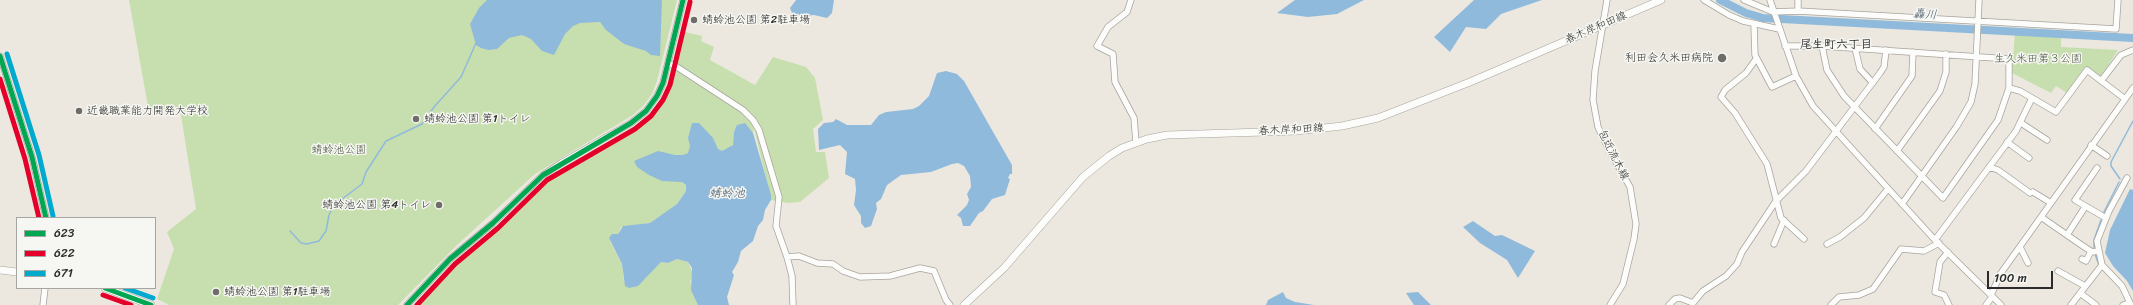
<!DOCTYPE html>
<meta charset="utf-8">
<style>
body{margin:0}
#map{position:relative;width:2133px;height:305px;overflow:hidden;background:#ece8df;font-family:Sriracha,sans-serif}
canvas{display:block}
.legend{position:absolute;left:16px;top:217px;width:140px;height:72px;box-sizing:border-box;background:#f6f6f2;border:1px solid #a5a5a2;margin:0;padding:5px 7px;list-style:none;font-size:12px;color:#2b2b2b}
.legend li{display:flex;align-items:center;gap:8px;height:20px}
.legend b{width:20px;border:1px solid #a5a5a2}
.scale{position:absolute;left:1987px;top:271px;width:66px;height:18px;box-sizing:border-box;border:2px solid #2b2b2b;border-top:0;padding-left:5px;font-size:12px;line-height:14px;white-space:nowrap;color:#2b2b2b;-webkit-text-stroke:3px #f6f6f2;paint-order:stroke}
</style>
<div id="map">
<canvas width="2133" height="305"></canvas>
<ul class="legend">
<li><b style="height:5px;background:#00a651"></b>623</li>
<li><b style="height:5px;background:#e4002b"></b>622</li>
<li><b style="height:5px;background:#00a9ce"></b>671</li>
</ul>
<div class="scale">100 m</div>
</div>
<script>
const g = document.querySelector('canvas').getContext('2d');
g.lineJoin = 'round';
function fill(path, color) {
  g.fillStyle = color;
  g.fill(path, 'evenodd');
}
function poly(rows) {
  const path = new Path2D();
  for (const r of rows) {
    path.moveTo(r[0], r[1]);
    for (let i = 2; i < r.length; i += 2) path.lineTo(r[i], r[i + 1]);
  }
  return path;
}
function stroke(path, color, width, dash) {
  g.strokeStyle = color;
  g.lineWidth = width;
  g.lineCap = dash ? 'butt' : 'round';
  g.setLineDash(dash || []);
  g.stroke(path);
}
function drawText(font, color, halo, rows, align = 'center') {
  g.font = font + ' Sriracha,"Klee One",sans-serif';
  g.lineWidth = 3;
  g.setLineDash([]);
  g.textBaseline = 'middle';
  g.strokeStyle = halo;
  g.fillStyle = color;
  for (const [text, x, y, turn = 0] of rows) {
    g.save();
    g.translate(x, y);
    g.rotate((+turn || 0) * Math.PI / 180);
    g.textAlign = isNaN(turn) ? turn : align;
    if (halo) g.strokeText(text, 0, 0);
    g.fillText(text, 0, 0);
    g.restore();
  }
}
const green = poly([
 [129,0,677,0,657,81,652,94,643,106,633,115,535,174,457,245,398,305,169,305,157,299,174,249,167,232,196,209,180,109,149,112],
 [681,31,702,36,701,41,714,47,710,60,755,85,773,57,806,67,815,78,823,120,813,129,816,152,825,152,829,178,800,202,788,203,771,200,754,128,753,133,734,139,733,145,686,185,686,191,677,204,668,211,650,223,621,227,618,234,610,241,622,264,624,282,645,279,651,271,661,262,668,263,677,259,688,262,693,274,690,282,698,305,414,305,445,272,502,222,547,178,637,127,650,116,666,89],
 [2015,32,2061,35,2061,47,2118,50,2099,80,2087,68,2069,94,2056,86,2051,93,2012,73]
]);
const water = poly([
 [487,0,662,0,660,56,651,55,646,51,624,44,606,30,600,22,580,23,573,26,565,34,554,55,542,51,531,39,522,35,509,38,497,49,488,50,481,48,476,45,470,24,479,8],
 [796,0,834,0,832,13,827,18,814,15,804,16,792,13,790,8],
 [1295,0,1364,0,1337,14,1308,17,1277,13],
 [1474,0,1542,0,1501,14,1486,29,1466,27,1450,52,1434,37],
 [946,71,957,74,964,81,1012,165,1012,174,1010,174,1008,178,1010,179,1005,195,992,199,983,211,979,213,970,226,963,226,961,218,957,215,967,205,969,200,967,194,971,187,970,176,964,166,958,163,952,164,931,172,901,175,887,185,881,199,876,203,877,209,871,226,865,228,861,223,861,216,854,205,856,190,855,179,845,174,847,152,840,145,819,150,818,129,824,123,833,122,836,119,847,125,871,125,879,115,886,112,913,109,919,106,929,96,937,73],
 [692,123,699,123,713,138,718,149,722,151,733,145,734,132,737,125,745,123,753,133,771,195,771,200,765,210,763,220,758,226,753,241,741,251,738,262,732,272,734,275,727,297,729,305,698,305,691,290,692,268,688,262,677,259,668,263,661,262,638,286,629,288,625,286,622,264,609,238,612,234,618,234,623,226,650,223,677,204,686,191,686,185,682,182,662,181,649,175,637,167,634,161,658,151,675,155,683,155,688,153,690,146,688,138],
 [2130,189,2133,190,2133,291,2127,281,2113,266,2105,253,2110,230],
 [1473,221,1495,236,1502,235,1535,251,1518,278,1507,260,1480,243,1463,227],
 [1283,292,1286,298,1295,302,1314,305,1266,305,1268,300],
 [1418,292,1431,305,1414,305,1406,293]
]);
const stream = poly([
 [2120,179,2111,166,2111,162,2133,121],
 [2103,214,2119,182],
 [290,231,301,243,307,244,319,241,326,231,329,215,334,205,362,184,366,172,386,141,422,124,434,107,461,77,476,43],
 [2094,251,2094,240,2101,220],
 [2095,254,2099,265]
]);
const river = poly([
 [1720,0,1746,13,1763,18,2133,38]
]);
const minor = poly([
 [1131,0,1127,12,1108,27,1097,46,1113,54,1115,82,1134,118,1136,142],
 [1607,0,1595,71,1593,100,1598,127,1608,148,1630,187,1636,224,1634,239,1623,284,1610,305],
 [1704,0,1729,15,1743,21,1779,29],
 [1744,0,1773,12,1798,11,2116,29,2118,0],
 [1770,0,1796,76,1813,106,1935,240,2001,305],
 [1798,11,1798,0],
 [1754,25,1755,55,1772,87,1796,76],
 [1785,46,1822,46,2009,59,2009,88,1998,120,1943,198,1844,96,1827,70,1822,46],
 [1855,48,1860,69,1873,83],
 [0,56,32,157,46,218],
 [1756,59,1746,73,1725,90,1721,97,1735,113,1767,164,1781,218,1804,239],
 [668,64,674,65,743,110,753,120,759,130,779,197,776,226,787,257,792,276,793,305],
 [2101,81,2121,55,2133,50],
 [2009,88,2020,91,2056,112,2087,70,2125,99],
 [2021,123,2047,140],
 [1875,129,1912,76,1913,52],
 [2007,142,2029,158],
 [2091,145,2107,156],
 [1897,151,1940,91,1946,72,1946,54],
 [1989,167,1998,170,2030,193],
 [2097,168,2075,200,2106,218],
 [2127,178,2109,211,2097,241,2102,265,2122,286,2131,305],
 [2033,192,2051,203],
 [1902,204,1957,126,1971,102,1975,84,1979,0],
 [2041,217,2080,244,2092,252,2098,251],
 [2067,235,2085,207],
 [1935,240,2016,131,2032,98],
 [1774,244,1784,220],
 [1827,244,1840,237,1864,218,1888,189],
 [2020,247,2028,263],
 [1948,252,1940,262,1935,292,1944,295,1949,305],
 [787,257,799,256,817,263,833,264,843,271,860,277,890,276,920,268,934,271,946,300,950,305],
 [2082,259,2086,261,2091,251],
 [2058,271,2085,286],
 [2080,293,2096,305],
 [1991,295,2001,273,2133,88],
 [43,305,45,288],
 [407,305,450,259,493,223,543,175,561,163,631,123,646,111,657,96,663,83,683,0],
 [1669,305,1675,299,1680,298,1693,303,1703,291,1726,276,1737,264,1742,252,1776,201,1806,171,1880,73,1884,67,1886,50],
 [1831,305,1839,297,1859,295,1873,289,1901,249,1924,251,1939,243],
 [1986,305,1992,297],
 [2071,305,2102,265],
 [2123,305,2129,303]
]);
const major = poly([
 [0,270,17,272],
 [105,288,151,305],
 [964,305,1004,268,1083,177,1109,156,1122,148,1147,139,1167,135,1296,131,1342,126,1378,118,1470,82,1661,0]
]);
const bus1 = poly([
 [0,56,32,157,46,218],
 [105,288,151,305],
 [407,305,450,259,493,223,543,175,631,123,646,111,657,96,663,83,683,0]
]);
const bus2 = poly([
 [0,79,25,159,39,218],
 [103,295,131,305],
 [417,305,455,264,498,228,547,180,635,129,651,116,663,100,670,85,690,2]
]);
const bus3 = poly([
 [7,54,39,155,53,216],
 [125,288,153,298]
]);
const markers = [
 [694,20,4,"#6f6d6a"],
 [1722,58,5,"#6f6d6a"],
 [79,111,4,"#6f6d6a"],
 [416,119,4,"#6f6d6a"],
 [439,205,4,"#6f6d6a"],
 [216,292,4,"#6f6d6a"]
];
const poiNames = [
 ["蜻蛉池公園 第2駐車場",702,20],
 ["利田会久米田病院",1713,58,"right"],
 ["近畿職業能力開発大学校",87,111],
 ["蜻蛉池公園 第1トイレ",424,119],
 ["蜻蛉池公園 第4トイレ",431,205,"right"],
 ["蜻蛉池公園 第1駐車場",224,292]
];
const streetNames = [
 ["春木岸和田線",1596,28,-23],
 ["春木岸和田線",1291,130,-3],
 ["包近流木線",1613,155,63]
];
const parkNames = [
 ["生久米田第３公園",2038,59],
 ["蜻蛉池公園",339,150]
];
const waterNames = [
 ["轟川",1925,15,3],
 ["蜻蛉池",727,194]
];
const neighbourhoodNames = [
 ["尾生町六丁目",1836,45]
];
fill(green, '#c7dfae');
fill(water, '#90badc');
stroke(stream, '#90badc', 1.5);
stroke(river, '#90badc', 8);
stroke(minor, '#a7a49f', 7);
stroke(major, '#a7a49f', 8);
stroke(minor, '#fcfcfa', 5.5);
stroke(major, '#fcfcfa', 7);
stroke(bus1, '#00a651', 5);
stroke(bus2, '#e4002b', 5);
stroke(bus3, '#00a9ce', 5);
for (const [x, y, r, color] of markers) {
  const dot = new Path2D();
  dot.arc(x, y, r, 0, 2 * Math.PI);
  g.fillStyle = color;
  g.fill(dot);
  stroke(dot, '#f6f6f2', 1.5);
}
drawText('11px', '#2b2b2b', '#f6f6f2', poiNames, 'left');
drawText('11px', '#2b2b2b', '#f6f6f2', streetNames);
drawText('11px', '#4a5642', '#f6f6f2', parkNames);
drawText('italic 12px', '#405668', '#f6f6f2', waterNames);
drawText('bold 12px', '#2b2b2b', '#f6f6f2', neighbourhoodNames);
</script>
